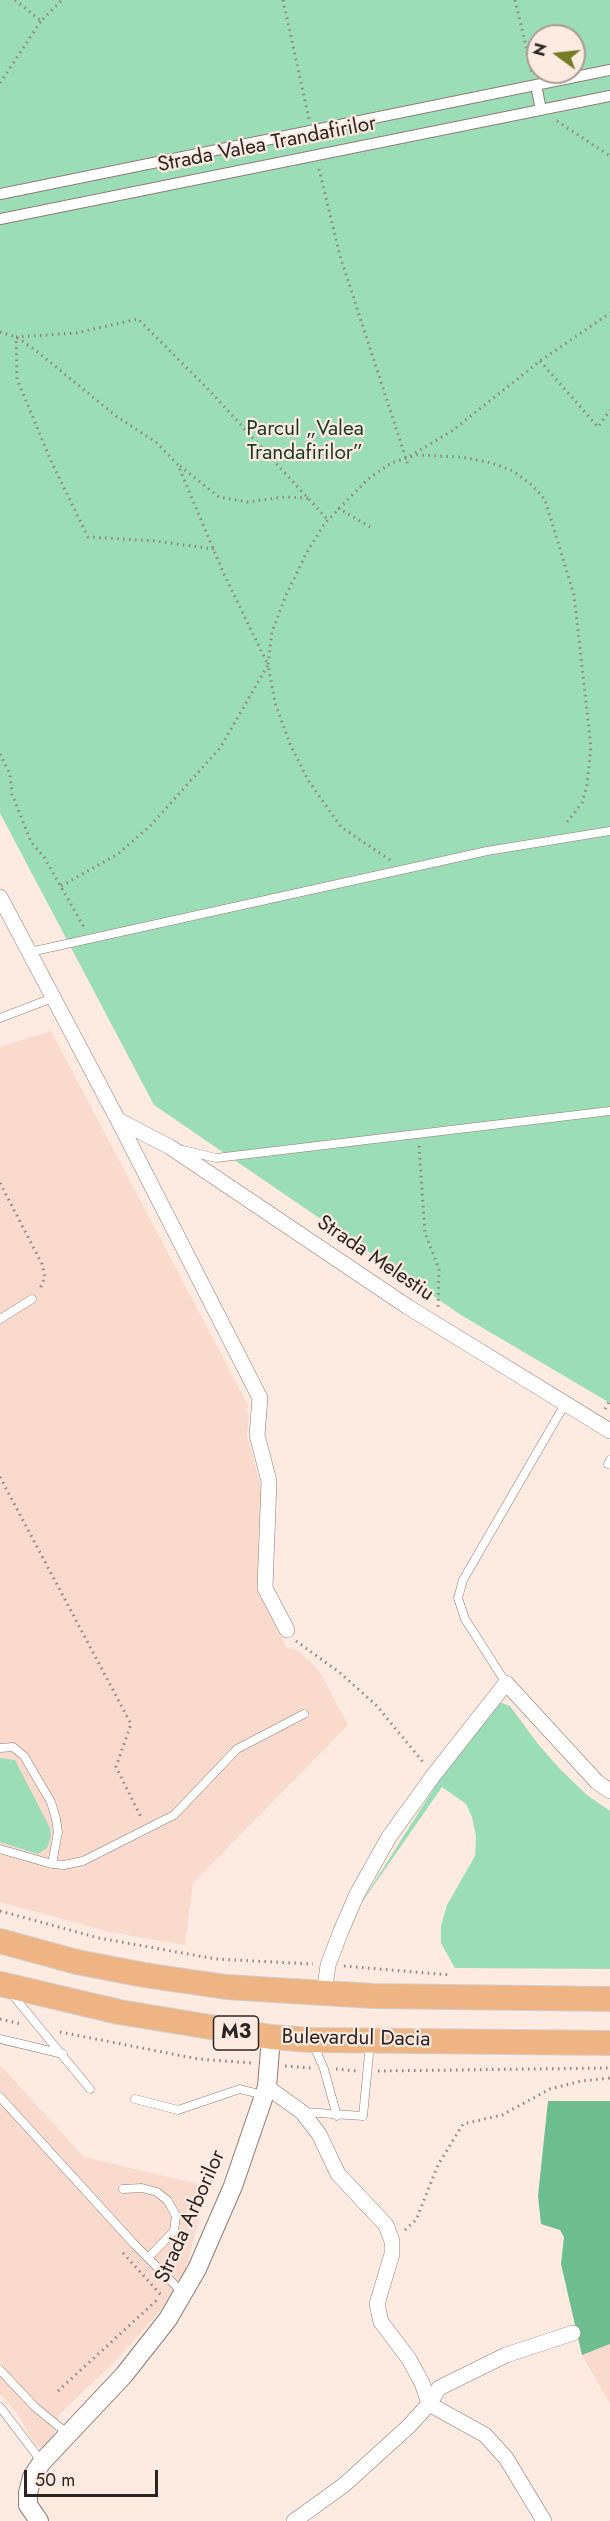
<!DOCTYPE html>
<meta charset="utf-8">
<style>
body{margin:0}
#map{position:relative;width:610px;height:2521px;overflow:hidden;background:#fdeae1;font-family:Jost,sans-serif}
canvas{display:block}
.north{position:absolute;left:526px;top:24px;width:60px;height:60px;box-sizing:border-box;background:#fdeae1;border:2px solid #a99b94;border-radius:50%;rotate:285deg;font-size:16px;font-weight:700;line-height:24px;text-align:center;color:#2c2420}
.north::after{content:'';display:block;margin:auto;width:21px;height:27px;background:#777c26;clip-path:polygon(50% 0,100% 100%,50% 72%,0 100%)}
.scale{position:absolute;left:24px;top:2470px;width:134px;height:27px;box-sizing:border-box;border:3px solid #2c2420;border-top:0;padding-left:8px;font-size:18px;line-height:21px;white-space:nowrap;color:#2c2420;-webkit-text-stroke:4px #fdeae1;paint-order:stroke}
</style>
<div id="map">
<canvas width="610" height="2521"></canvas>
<div class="north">N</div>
<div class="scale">50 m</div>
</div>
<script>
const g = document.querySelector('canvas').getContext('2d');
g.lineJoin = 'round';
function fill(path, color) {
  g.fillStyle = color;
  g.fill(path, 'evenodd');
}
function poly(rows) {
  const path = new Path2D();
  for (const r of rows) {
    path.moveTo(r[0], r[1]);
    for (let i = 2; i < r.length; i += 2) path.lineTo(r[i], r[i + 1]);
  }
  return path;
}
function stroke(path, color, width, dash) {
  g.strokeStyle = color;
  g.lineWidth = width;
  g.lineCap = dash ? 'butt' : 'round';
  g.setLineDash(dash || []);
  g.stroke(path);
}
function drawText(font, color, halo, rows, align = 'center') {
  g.font = font + ' Jost,sans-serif';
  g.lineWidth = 4.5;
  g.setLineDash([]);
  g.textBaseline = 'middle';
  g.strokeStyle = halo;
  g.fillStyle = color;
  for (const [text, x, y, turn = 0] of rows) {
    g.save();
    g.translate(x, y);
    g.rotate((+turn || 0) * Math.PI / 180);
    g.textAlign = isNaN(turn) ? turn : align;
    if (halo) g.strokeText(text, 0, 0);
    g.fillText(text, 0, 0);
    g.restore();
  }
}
const built = poly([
 [51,1031,249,1407,245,1410,249,1415,247,1435,261,1487,258,1592,287,1648,297,1650,318,1669,348,1725,193,1883,185,1945,110,1932,0,1902,0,1047],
 [0,2065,84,2157,207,2186,185,2273,178,2291,117,2359,59,2415,52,2441,43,2449,35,2444,15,2410,0,2394],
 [610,2344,610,2404,582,2355]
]);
const green = poly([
 [0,0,610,0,610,1403,461,1315,154,1105,0,813],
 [538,36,574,36,574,72,538,72],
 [499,1702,510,1706,538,1744,559,1768,587,1795,610,1811,610,1969,455,1968,441,1943,441,1926,447,1905,475,1856,476,1836,472,1817,466,1804,442,1787,356,1911,440,1779,442,1773],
 [0,1758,15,1760,50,1828,51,1837,47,1848,38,1854,0,1842]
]);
const forest = poly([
 [548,2101,610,2101,610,2344,582,2355,561,2264,564,2237,560,2230,541,2224,538,2196]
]);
const path = poly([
 [15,0,41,21,62,0],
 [283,0,309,119],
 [515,0,532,72],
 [0,83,41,21],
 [557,121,610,156],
 [319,169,340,256,408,465],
 [0,332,16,337,34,349,116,416,157,443,178,465,223,572,268,665,220,748,151,825,118,854,61,886],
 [540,361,598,427,610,410],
 [410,456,452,431,540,361,610,313],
 [180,466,219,497,248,502,284,497,308,498],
 [338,508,370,527],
 [214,549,156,541,88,537,51,461,17,379,16,337,76,333,138,319,208,389,328,520],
 [0,754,10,774,12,794,31,842,44,857,85,929],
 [390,860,341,827,308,780,290,744,275,703,268,665,272,632,286,595,307,552,325,523,368,479,391,463,417,455,461,457,492,463,513,471,532,485,545,500,574,595,591,747,587,785,582,803,565,825],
 [419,1146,425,1233,439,1269,438,1308],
 [0,1183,42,1264,45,1277,39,1291],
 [605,1409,610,1400],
 [0,1477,131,1724,116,1767,142,1819],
 [296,1641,339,1672,376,1705,423,1762],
 [0,1911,99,1938,216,1959,313,1964],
 [344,1966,451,1975],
 [0,2019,21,2024],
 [60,2032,198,2059,252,2063],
 [285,2066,311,2068],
 [336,2069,356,2071],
 [378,2071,610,2068],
 [405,2230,416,2220,438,2165,463,2124,502,2115,550,2089,581,2081,610,2078],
 [123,2253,161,2295],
 [58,2391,157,2300]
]);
const service = poly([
 [30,952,487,851,610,831],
 [0,1018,55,997],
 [183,1150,216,1158,610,1111],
 [0,1319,32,1299],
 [608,1464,610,1460],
 [506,1683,465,1619,458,1598,463,1580,565,1404],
 [0,1748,13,1747,24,1756,51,1802,56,1819,58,1832,52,1864,0,1849],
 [52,1864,64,1865,83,1861,174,1815,237,1749,304,1714],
 [11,1993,90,2089],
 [0,2039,63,2054],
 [313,2044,324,2069,337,2116],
 [0,2097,135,2245,183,2293],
 [135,2099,178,2110,240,2089,263,2095],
 [304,2112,363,2116,370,2044],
 [123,2189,142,2188,157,2192,168,2201,176,2216,174,2231,148,2258],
 [0,2370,35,2407,68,2434],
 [0,2407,42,2462]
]);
const pedestrian = poly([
 [536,85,541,110],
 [0,194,610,70],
 [0,219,610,96]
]);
const minor = poly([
 [0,897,118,1120,260,1398,257,1435,269,1481,265,1588,287,1630],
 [118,1120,170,1147,408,1307,610,1431],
 [324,1994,328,1965,341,1931,357,1894,389,1837,433,1776,506,1683,597,1782,610,1791],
 [267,2087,302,2112,319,2134,338,2174,386,2225,392,2241,392,2254,377,2304,381,2322,409,2359,422,2383,429,2404,485,2435,506,2458,544,2521],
 [294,2521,344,2485,409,2426,429,2404,439,2388,506,2355,573,2333]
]);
const tertiary = poly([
 [39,2521,28,2505,28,2493,32,2477,42,2462,124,2375,168,2319,197,2269,233,2186,267,2087,271,2037]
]);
const trunk = poly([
 [0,1941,77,1962,144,1975,226,1987,373,1996,610,1999],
 [0,1984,119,2012,271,2037,311,2040,610,2043]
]);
const shields = [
 [236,2033,45]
];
const shieldNames = [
 ["M3",236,2033]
];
const streetNames = [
 ["Strada Valea Trandafirilor",267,145,-11],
 ["Strada Melestiu",375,1259,34],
 ["Bulevardul Dacia",356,2039,1],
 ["Strada Arborilor",191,2217,-66]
];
const parkNames = [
 ["Parcul „Valea",305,430],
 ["Trandafirilor”",305,454]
];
fill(built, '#f9dacd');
fill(green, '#9addb7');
fill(forest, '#6dbd91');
stroke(service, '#907b72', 9);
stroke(pedestrian, '#907b72', 12);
stroke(minor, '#907b72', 16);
stroke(tertiary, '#907b72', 20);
stroke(trunk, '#d1cfce', 26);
stroke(path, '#92847e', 3, [1.5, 4.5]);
stroke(service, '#fff', 8);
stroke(pedestrian, '#fff', 10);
stroke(minor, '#fff', 15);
stroke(tertiary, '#fff', 18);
stroke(trunk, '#efb484', 24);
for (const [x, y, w] of shields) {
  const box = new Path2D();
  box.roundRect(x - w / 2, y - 17, w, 34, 4.5);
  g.fillStyle = '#fdeae1';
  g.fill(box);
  stroke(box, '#2c2420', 1.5);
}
drawText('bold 20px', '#2c2420', null, shieldNames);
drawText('21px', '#2c2420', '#fdeae1', streetNames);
drawText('21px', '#183b29', '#fdeae1', parkNames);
</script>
